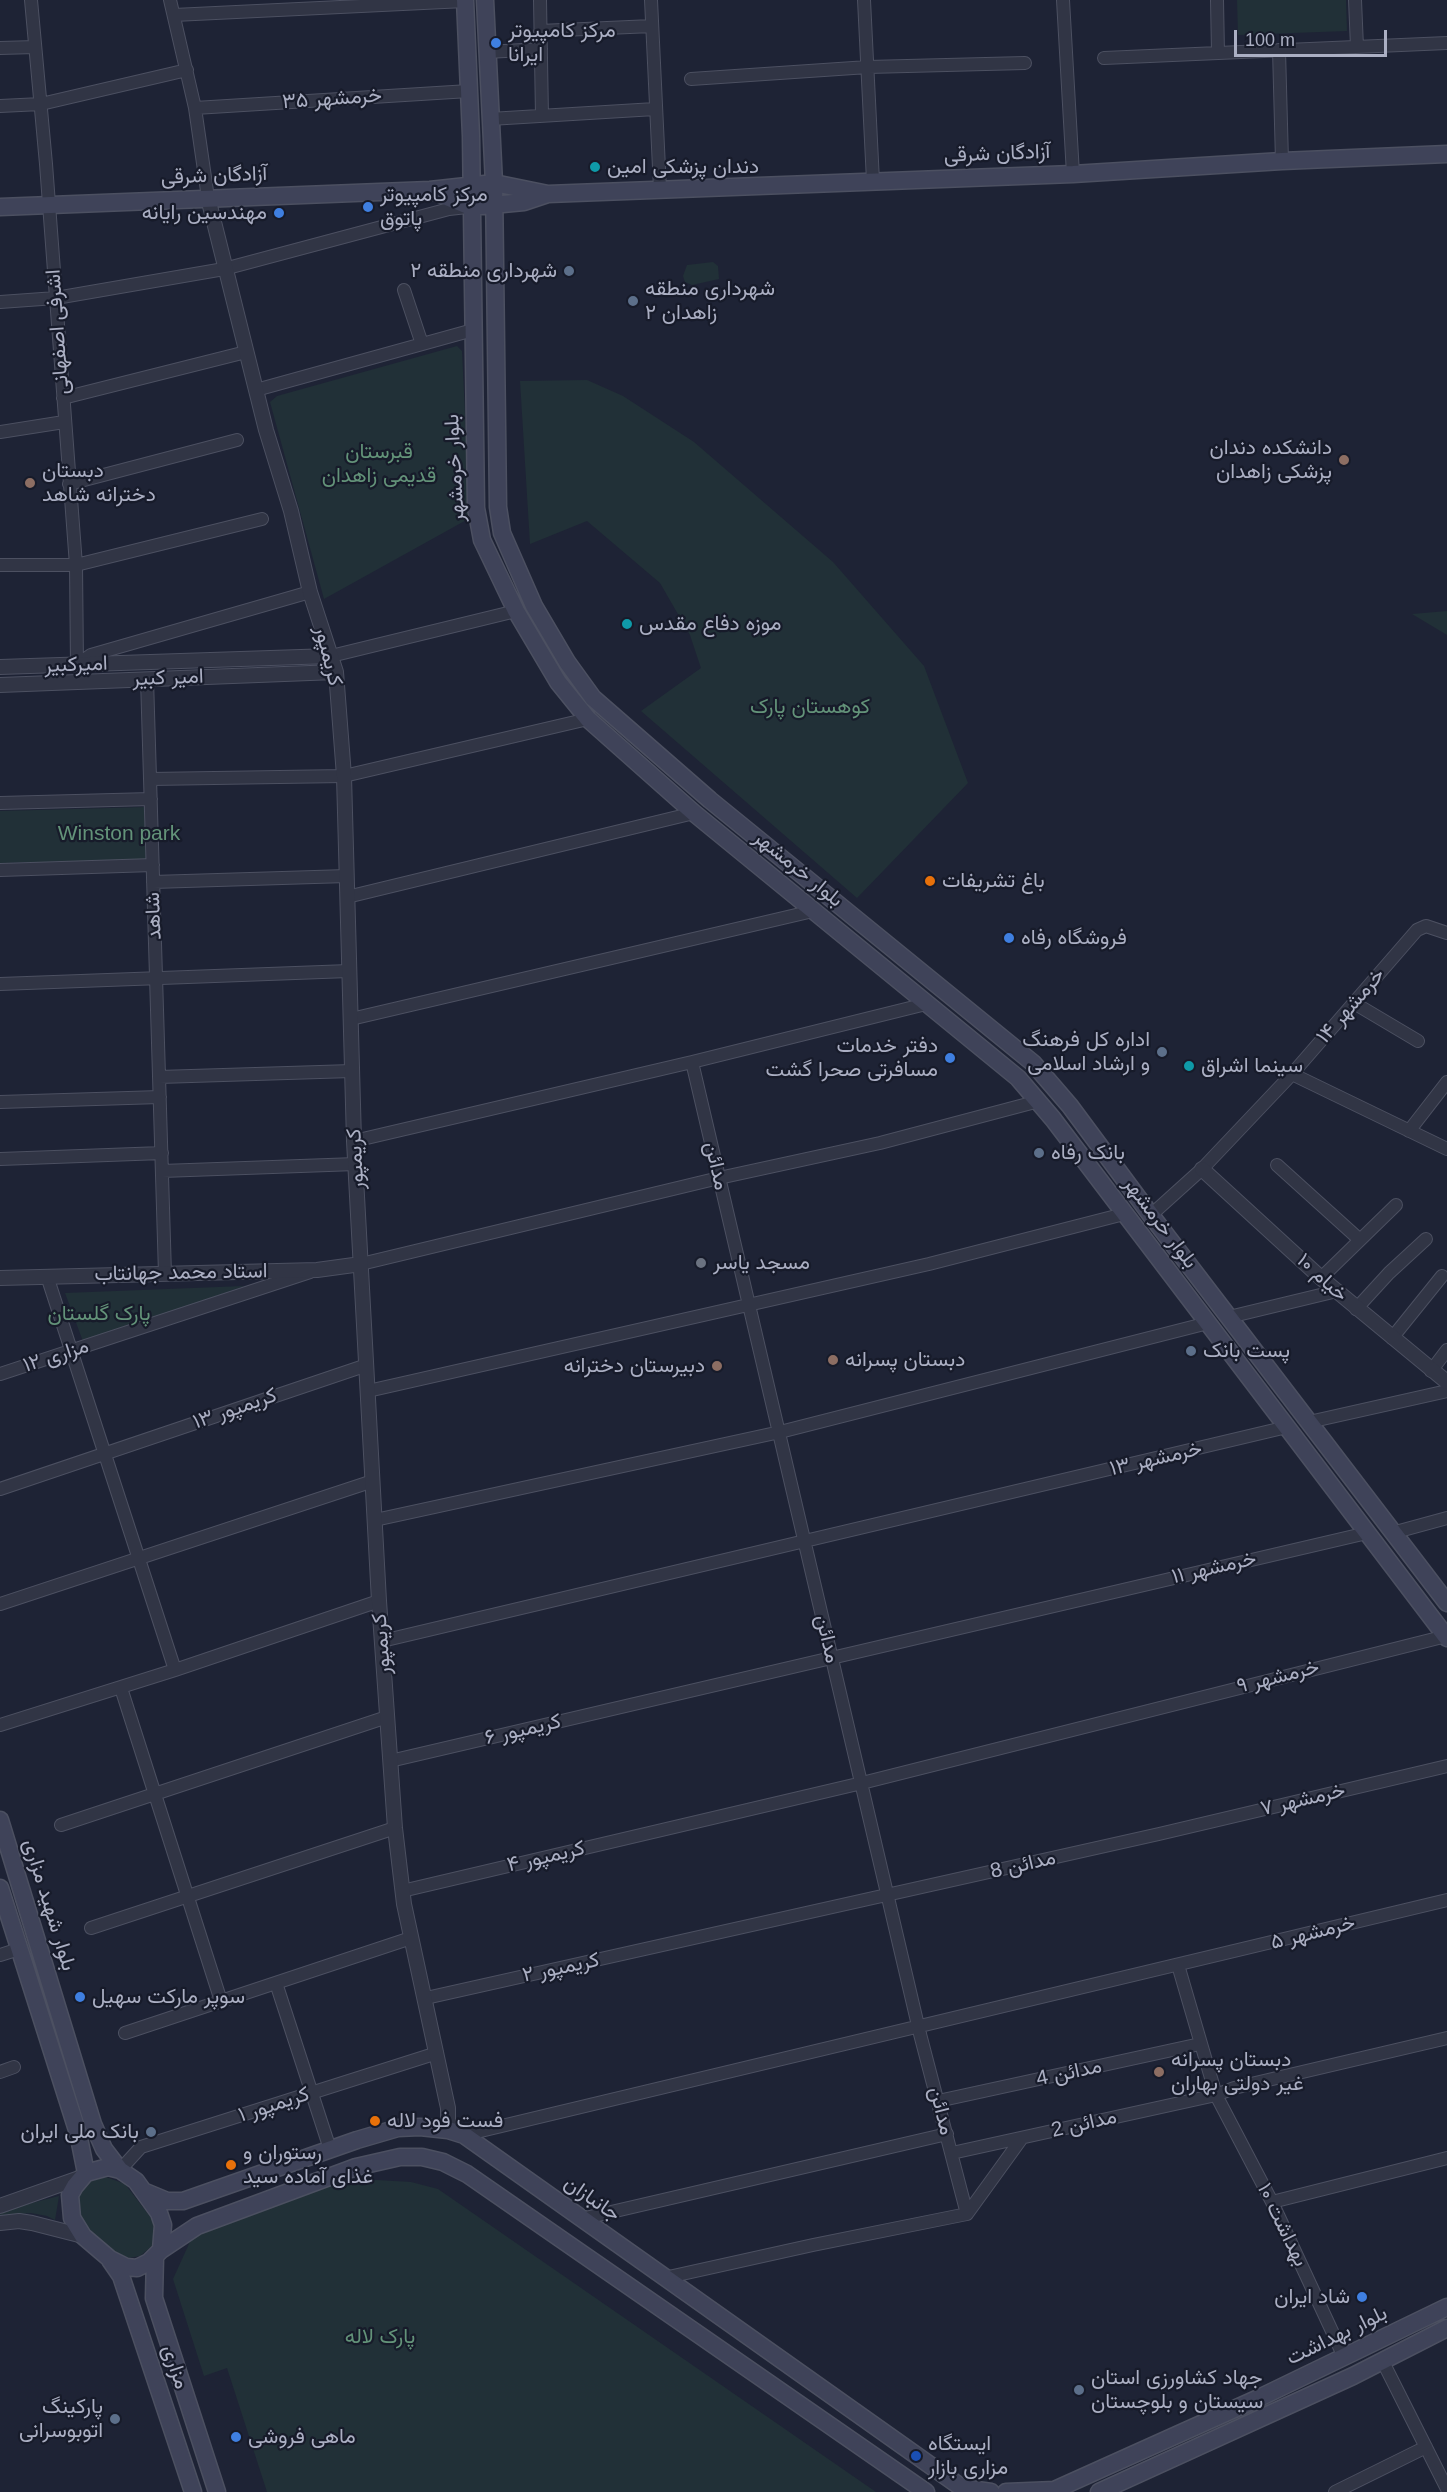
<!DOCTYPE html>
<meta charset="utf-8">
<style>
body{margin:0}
#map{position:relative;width:1447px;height:2492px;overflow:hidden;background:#1e2335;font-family:Helvetica,sans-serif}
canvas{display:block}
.scale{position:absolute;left:1234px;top:30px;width:153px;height:27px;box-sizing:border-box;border:3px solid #abafc3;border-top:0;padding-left:8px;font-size:18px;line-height:21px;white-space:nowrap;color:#abafc3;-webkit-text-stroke:4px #171b2a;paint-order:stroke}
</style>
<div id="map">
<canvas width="1447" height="2492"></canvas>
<div class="scale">100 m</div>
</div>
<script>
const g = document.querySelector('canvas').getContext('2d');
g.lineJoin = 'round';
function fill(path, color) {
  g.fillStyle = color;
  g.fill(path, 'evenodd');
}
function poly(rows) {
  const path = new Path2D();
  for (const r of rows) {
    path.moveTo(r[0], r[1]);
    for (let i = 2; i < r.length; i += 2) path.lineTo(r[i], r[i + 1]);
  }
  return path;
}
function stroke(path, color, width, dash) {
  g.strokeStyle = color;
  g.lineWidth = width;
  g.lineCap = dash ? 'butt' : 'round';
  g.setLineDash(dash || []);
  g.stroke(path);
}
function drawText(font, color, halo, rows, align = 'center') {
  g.font = font + ' Helvetica,Vazirmatn,sans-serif';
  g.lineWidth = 4.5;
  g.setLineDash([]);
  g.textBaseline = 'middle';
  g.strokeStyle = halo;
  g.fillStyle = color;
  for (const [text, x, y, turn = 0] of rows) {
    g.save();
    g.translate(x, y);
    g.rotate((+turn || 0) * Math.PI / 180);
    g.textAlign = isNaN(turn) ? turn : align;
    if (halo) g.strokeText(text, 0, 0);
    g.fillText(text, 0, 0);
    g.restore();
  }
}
const green = poly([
 [1237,0,1346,0,1347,31,1238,35],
 [713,262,718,266,719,279,692,285,685,282,683,276,687,265],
 [457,346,462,351,470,518,324,599,270,402,277,396],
 [587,380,623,396,694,442,833,562,924,666,968,783,857,898,641,711,701,668,690,635,660,583,587,521,530,544,520,381],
 [1447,611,1447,635,1412,614],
 [146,807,147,860,0,863,0,811],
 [244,1286,84,1344,65,1293],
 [106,2177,125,2184,155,2223,153,2245,140,2256,129,2258,115,2253,81,2222,77,2203,82,2189,91,2181],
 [376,2180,411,2182,438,2189,876,2492,267,2492,227,2368,204,2376,173,2279,193,2235,342,2182],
 [59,2196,55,2220,47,2216,31,2213,0,2216,0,2211]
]);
const minor = poly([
 [31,0,46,164,76,565,77,665],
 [170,0,195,108,208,198],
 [540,0,542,116],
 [651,0,660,189],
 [864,0,873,181],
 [1063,0,1073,174],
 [1217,0,1218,53],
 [1355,0,1357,47],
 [174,15,465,1],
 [540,31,652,26],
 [0,48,35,47],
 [1279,50,1282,161],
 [487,52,541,49],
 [1104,58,1447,43],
 [691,79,868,67,1025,63],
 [0,106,41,104,187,70],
 [195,108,469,91],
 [490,119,655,109],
 [404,290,422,344],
 [0,302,56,298,224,269,449,209,467,207],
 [256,390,473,330],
 [63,398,246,352],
 [0,432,64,422],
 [69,484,237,440],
 [0,565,76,565,262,519],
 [331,656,516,611],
 [77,665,91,655,310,592],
 [147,679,165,1274],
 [150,779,344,776,588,719],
 [0,803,151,799],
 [0,870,153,865],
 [153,882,347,876],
 [347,897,694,813],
 [0,984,349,971],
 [1354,1003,1418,1041],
 [351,1019,813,911],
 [692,1062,920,2034,967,2214],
 [1292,1074,1447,1149],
 [159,1077,352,1071],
 [0,1102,160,1097],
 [1409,1131,1447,1082],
 [354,1141,692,1062,926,1004],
 [0,1159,162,1153],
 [1277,1165,1360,1240],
 [162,1171,356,1164],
 [1151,1215,1202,1169,1292,1074,1417,930,1426,926,1447,933],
 [361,1264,719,1178,880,1143,1039,1101],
 [47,1276,175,1670],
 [1321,1278,1396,1205],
 [1356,1309,1389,1273,1426,1239],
 [1229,1317,1337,1291],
 [1392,1338,1442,1276],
 [1431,1371,1447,1350],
 [0,1374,310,1272],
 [368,1391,929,1264,1124,1214],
 [1309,1422,1447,1391],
 [0,1489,367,1365],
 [375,1520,780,1432,1208,1323],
 [1392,1533,1447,1518],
 [0,1604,373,1481],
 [382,1641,1287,1427],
 [121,1688,221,2001],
 [0,1725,175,1670,379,1601],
 [390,1761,1367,1533],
 [61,1825,387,1717],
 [402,1891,862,1783,1446,1636],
 [91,1928,395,1828],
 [0,1955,19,1949],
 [1178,1965,1216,2095,1272,2202,1344,2357],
 [276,1983,330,2149],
 [426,1998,1159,1834,1447,1766],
 [125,2033,411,1938],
 [0,2072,14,2067],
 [938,2101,1200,2044],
 [464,2135,1447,1900],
 [952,2153,1216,2095,1234,2088,1447,2038],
 [120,2170,141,2147,437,2053],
 [1272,2202,1447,2158],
 [967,2214,1022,2138],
 [581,2219,947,2134],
 [664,2278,813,2245,967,2214],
 [1382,2360,1447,2489],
 [1335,2492,1426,2447]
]);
const tertiary = poly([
 [208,198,266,430,291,511,310,592,336,672,344,776,354,1141,379,1601,395,1828,404,1904,448,2108,448,2130],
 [0,667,331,656],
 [0,685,336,672],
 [1202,1169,1321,1278,1447,1382],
 [0,1278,317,1270,361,1264],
 [0,2206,82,2177],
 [0,2223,19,2221,32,2223,83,2236]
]);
const secondary = poly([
 [465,0,471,136,476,508,482,540,516,611,558,682,588,719,694,813,1018,1078,1053,1119,1447,1638],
 [485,0,494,183,498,507,502,533,534,606,567,662,593,698,710,800,1033,1063,1070,1106,1153,1218,1447,1603],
 [548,194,1073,174,1282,161,1447,154],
 [0,207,430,190,494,183,548,194,524,202,471,207,430,190],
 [0,1820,93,2124,104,2149,120,2170],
 [0,1888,78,2133,86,2173],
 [108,2167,120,2170,136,2181,159,2213,163,2225,161,2250,149,2262,137,2268,126,2267,110,2259,83,2236,72,2218,70,2195,75,2186,86,2173,108,2167],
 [143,2191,167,2201,183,2201,357,2140,398,2128,420,2127,448,2130,464,2135,968,2492],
 [161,2250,197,2226,356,2167,400,2157,422,2157,443,2162,467,2174,926,2492],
 [155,2257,154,2298,217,2492],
 [110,2260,121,2276,193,2492],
 [963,2488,991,2492],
 [1006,2492,1055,2490],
 [1050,2492,1261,2397,1447,2307],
 [1099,2492,1353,2376,1447,2328]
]);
const markers = [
 [496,43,6,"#3f7fe0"],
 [595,167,6,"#0f9aa8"],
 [368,207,6,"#3f7fe0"],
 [279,213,6,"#3f7fe0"],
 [569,271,6,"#5c6f8a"],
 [633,301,6,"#5c6f8a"],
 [1344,460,6,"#8d6e63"],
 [30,483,6,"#8d6e63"],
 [627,624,6,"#0f9aa8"],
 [930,881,6,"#e8710a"],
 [1009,938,6,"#3f7fe0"],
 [1162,1052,6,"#5c6f8a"],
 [950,1058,6,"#3f7fe0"],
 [1189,1066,6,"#0f9aa8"],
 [1039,1153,6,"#5c6f8a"],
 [701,1263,6,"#6b7280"],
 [1191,1351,6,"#5c6f8a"],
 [833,1360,6,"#8d6e63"],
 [717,1366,6,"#8d6e63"],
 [80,1997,6,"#3f7fe0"],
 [1159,2072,6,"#8d6e63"],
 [375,2121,6,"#e8710a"],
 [151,2132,6,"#5c6f8a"],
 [231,2165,6,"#e8710a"],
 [1362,2297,6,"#3f7fe0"],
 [1079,2390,6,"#5c6f8a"],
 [115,2419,6,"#5c6f8a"],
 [236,2437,6,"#3f7fe0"],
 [916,2456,6,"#1a4fb4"]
];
const poiNames = [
 ["مرکز کامپیوتر",508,31],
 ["ایرانا",508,55],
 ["دندان پزشکی امین",607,167],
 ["مرکز کامپیوتر",380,195],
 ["پاتوق",380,219],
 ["مهندسین رایانه",267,213,"right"],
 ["شهرداری منطقه ۲",557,271,"right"],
 ["شهرداری منطقه",645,289],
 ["۲ زاهدان",645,313],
 ["دانشکده دندان",1332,448,"right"],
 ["پزشکی زاهدان",1332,472,"right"],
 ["دبستان",42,471],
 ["دخترانه شاهد",42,495],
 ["موزه دفاع مقدس",639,624],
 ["باغ تشریفات",942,881],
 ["فروشگاه رفاه",1021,938],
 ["اداره کل فرهنگ",1150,1040,"right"],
 ["و ارشاد اسلامی",1150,1064,"right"],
 ["دفتر خدمات",938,1046,"right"],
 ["مسافرتی صحرا گشت",938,1070,"right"],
 ["سینما اشراق",1201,1066],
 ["بانک رفاه",1051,1153],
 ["مسجد یاسر",713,1263],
 ["پست بانک",1203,1351],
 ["دبستان پسرانه",845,1360],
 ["دبیرستان دخترانه",705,1366,"right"],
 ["سوپر مارکت سهیل",92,1997],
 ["دبستان پسرانه",1171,2060],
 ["غیر دولتی بهاران",1171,2084],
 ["فست فود لاله",387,2121],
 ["بانک ملی ایران",139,2132,"right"],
 ["رستوران و",243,2153],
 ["غذای آماده سید",243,2177],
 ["شاد ایران",1350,2297,"right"],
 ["جهاد کشاورزی استان",1091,2378],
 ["سیستان و بلوچستان",1091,2402],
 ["پارکینگ",103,2407,"right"],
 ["اتوبوسرانی",103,2431,"right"],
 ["ماهی فروشی",248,2437],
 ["ایستگاه",928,2444],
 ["مزاری بازار",928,2468]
];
const streetNames = [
 ["خرمشهر ۳۵",332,99,-4],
 ["آزادگان شرقی",997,154,-2],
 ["آزادگان شرقی",214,176,-2],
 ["اشرفی اصفهانی",58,332,-94],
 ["بلوار خرمشهر",455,468,-93],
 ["کریمپور",328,656,76],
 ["امیرکبیر",76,665,-2],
 ["امیر کبیر",168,678,-2],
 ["بلوار خرمشهر",798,869,39],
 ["شاهد",154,916,-92],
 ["خرمشهر ۱۴",1351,1006,-49],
 ["کریمپور",356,1159,-93],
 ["مدائن",716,1166,77],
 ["بلوار خرمشهر",1160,1223,53],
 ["استاد محمد جهانتاب",181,1273,-1],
 ["خیام ۱۰",1322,1278,42],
 ["مزاری ۱۲",56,1356,-18],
 ["کریمپور ۱۳",235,1409,-19],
 ["خرمشهر ۱۳",1156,1459,-13],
 ["خرمشهر ۱۱",1214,1568,-13],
 ["مدائن",827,1639,77],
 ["کریمپور",382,1644,-94],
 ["خرمشهر ۹",1278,1677,-14],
 ["کریمپور ۶",523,1730,-13],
 ["خرمشهر ۷",1303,1800,-13],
 ["کریمپور ۴",546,1857,-13],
 ["مدائن 8",1023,1865,-13],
 ["بلوار شهید مزاری",49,1905,73],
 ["خرمشهر ۵",1313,1933,-14],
 ["کریمپور ۲",561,1968,-12],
 ["مدائن 4",1069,2073,-12],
 ["کریمپور ۱",274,2105,-18],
 ["مدائن",941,2111,76],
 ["مدائن 2",1084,2124,-13],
 ["جانبازان",592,2199,35],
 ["بهداشت ۱۰",1282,2225,64],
 ["بلوار بهداشت",1337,2336,-26],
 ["مزاری",175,2367,72]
];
const parkNames = [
 ["قبرستان",379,452],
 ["قدیمی زاهدان",379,476],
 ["کوهستان پارک",810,707],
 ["Winston park",119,834],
 ["پارک گلستان",99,1314],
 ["پارک لاله",380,2337]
];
fill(green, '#213037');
stroke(minor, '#4c5061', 14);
stroke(tertiary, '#4c5061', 16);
stroke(secondary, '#4c5061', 19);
stroke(minor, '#313545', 12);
stroke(tertiary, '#313545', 14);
stroke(secondary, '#3f4359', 16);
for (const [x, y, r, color] of markers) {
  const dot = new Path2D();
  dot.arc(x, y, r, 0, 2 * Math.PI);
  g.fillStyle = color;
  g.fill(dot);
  stroke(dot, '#171b2a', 2);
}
drawText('21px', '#abafc3', '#171b2a', poiNames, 'left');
drawText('21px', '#abafc3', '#171b2a', streetNames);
drawText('21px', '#639379', '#171b2a', parkNames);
</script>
